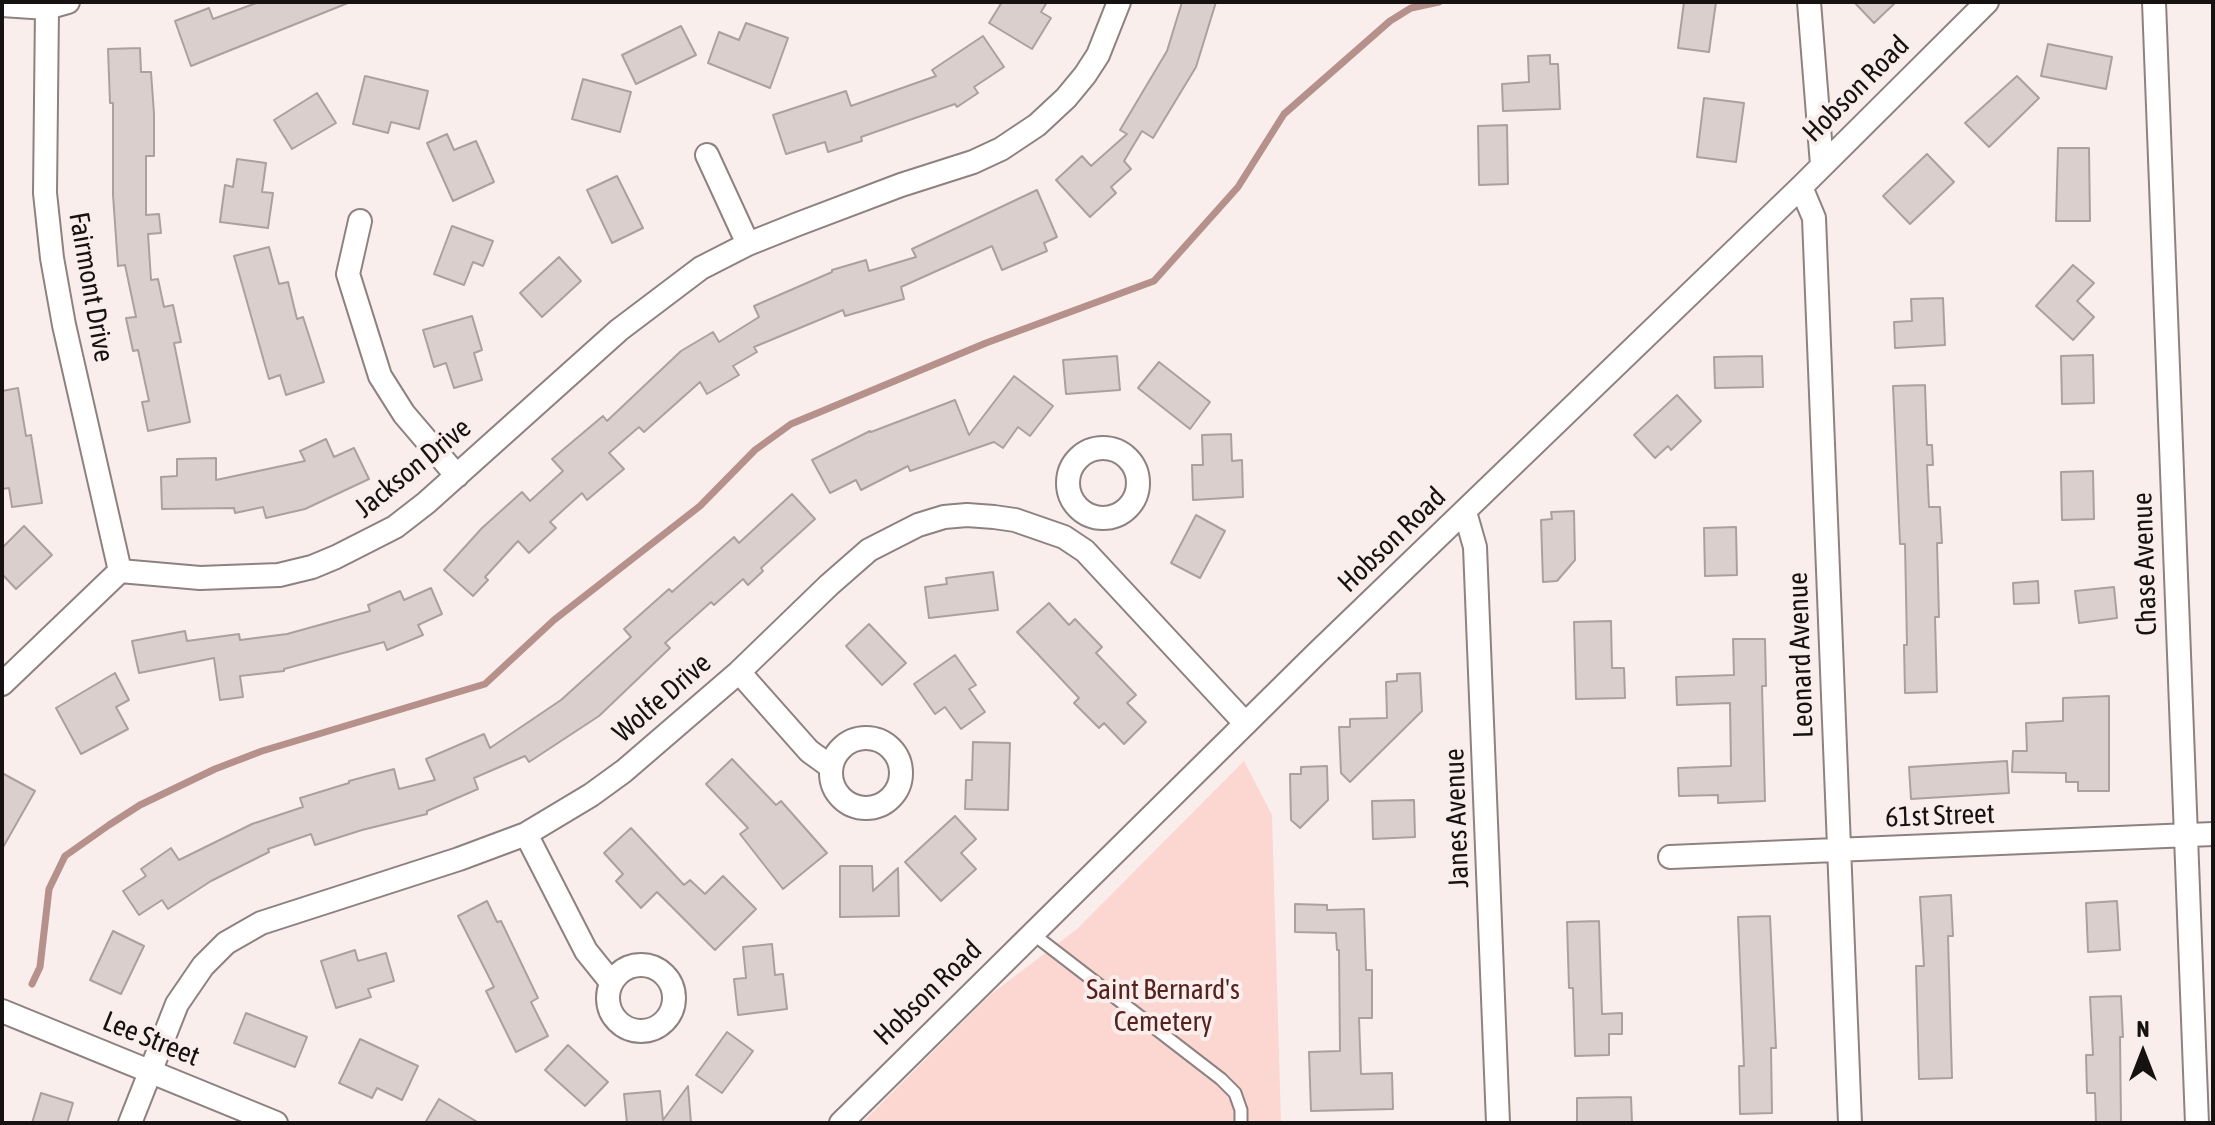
<!DOCTYPE html>
<style>
body{margin:0}
#map{position:relative;width:2215px;height:1125px;overflow:hidden;background:#faeeed;font-family:"Asap Condensed",sans-serif}
canvas{display:block}
.frame{position:absolute;inset:0;border:4px solid #151211;pointer-events:none}
.north{position:absolute;left:2103px;top:1013px;width:80px;height:80px;-webkit-text-stroke:6px #faeeed;paint-order:stroke;rotate:0deg;font-size:22px;font-weight:700;line-height:32px;text-align:center;color:#151211}
.north::after{content:'';display:block;margin:auto;width:28px;height:36px;background:#151211;clip-path:polygon(50% 0,100% 100%,50% 72%,0 100%)}
</style>
<div id="map">
<canvas width="2215" height="1125"></canvas>
<div class="frame"></div>
<div class="north">N</div>
</div>
<script>
const g = document.querySelector('canvas').getContext('2d');
g.lineJoin = 'round';
function fill(path, color) {
  g.fillStyle = color;
  g.fill(path, 'evenodd');
}
function poly(rows) {
  const path = new Path2D();
  for (const r of rows) {
    if (r.length === 3) {
      path.moveTo(r[0] + r[2], r[1]);
      path.arc(r[0], r[1], r[2], 0, 2 * Math.PI);
      continue;
    }
    path.moveTo(r[0], r[1]);
    for (let i = 2; i < r.length; i += 2) path.lineTo(r[i], r[i + 1]);
  }
  return path;
}
function stroke(path, color, width, dash) {
  g.strokeStyle = color;
  g.lineWidth = width;
  g.lineCap = dash ? 'butt' : 'round';
  g.setLineDash(dash || []);
  g.stroke(path);
}
function drawText(font, color, halo, rows, align = 'center') {
  g.font = font + ' "Asap Condensed",sans-serif';
  g.lineWidth = 8;
  g.setLineDash([]);
  g.textBaseline = 'middle';
  g.strokeStyle = halo;
  g.fillStyle = color;
  for (const [text, x, y, turn = 0] of rows) {
    g.save();
    g.translate(x, y);
    g.rotate((+turn || 0) * Math.PI / 180);
    g.textAlign = isNaN(turn) ? turn : align;
    if (halo) g.strokeText(text, 0, 0);
    g.fillText(text, 0, 0);
    g.restore();
  }
}
const green = poly([
 [1244,761,1272,815,1281,1123,862,1123,990,995,1077,929]
]);
const stream = poly([
 [32,984,40,967,49,889,65,856,109,825,140,805,215,769,262,751,485,684,554,620,700,506,755,450,791,424,986,343,1154,281,1238,187,1284,114,1390,21,1411,8,1439,2]
]);
const building = poly([
 [259,2,348,3,191,66,175,21,209,8,213,19,259,2],
 [1002,2,1047,2,1041,12,1051,18,1032,49,989,23,1002,2],
 [1182,2,1216,2,1196,67,1153,138,1142,131,1124,161,1131,169,1111,187,1116,193,1090,217,1056,180,1082,156,1091,166,1127,134,1120,130,1167,51,1182,2],
 [1684,2,1716,2,1709,52,1678,48,1684,2],
 [1854,2,1896,2,1874,23,1854,2],
 [746,23,788,38,770,88,708,63,719,32,739,40,746,23],
 [681,26,696,55,636,84,622,55,681,26],
 [983,36,1004,67,974,87,978,93,957,107,955,104,861,137,862,141,828,152,825,142,786,154,773,115,846,91,851,106,936,76,932,70,983,36],
 [2048,44,2112,57,2106,89,2041,76,2048,44],
 [140,48,141,72,151,72,154,114,154,156,146,156,146,215,159,214,161,233,148,234,151,280,158,279,164,307,173,305,181,342,174,343,190,422,148,431,142,402,149,401,138,350,133,351,126,318,136,317,125,265,118,266,113,195,113,103,110,103,108,49,140,48],
 [1550,55,1550,64,1558,64,1560,109,1503,111,1502,84,1529,82,1528,56,1550,55],
 [365,76,428,91,419,129,391,122,388,133,353,124,365,76],
 [2017,76,2039,98,1989,147,1965,123,2017,76],
 [583,79,631,92,620,132,572,119,583,79],
 [317,93,336,123,292,149,274,120,317,93],
 [1704,98,1744,103,1736,162,1697,157,1704,98],
 [1507,125,1508,184,1479,185,1478,126,1507,125],
 [447,134,454,150,476,141,494,182,453,201,427,143,447,134],
 [2058,148,2089,148,2090,221,2056,221,2058,148],
 [1927,154,1954,182,1910,224,1883,196,1927,154],
 [237,159,266,163,262,192,273,193,268,228,220,222,225,185,233,187,237,159],
 [617,176,643,228,612,243,587,190,617,176],
 [1037,190,1057,237,1044,243,1047,251,1002,270,992,246,901,287,904,299,845,316,843,310,754,347,757,352,733,366,739,375,707,394,700,382,644,432,639,427,609,453,624,469,587,500,582,493,550,522,556,528,529,553,518,541,485,577,488,580,473,596,444,570,482,528,522,492,530,501,563,471,552,459,603,416,607,421,681,351,713,332,719,342,759,317,754,306,832,272,832,270,866,260,869,271,916,257,912,249,1037,190],
 [452,226,493,241,483,266,473,262,464,285,434,274,452,226],
 [269,247,279,284,288,282,297,319,303,317,324,382,286,395,280,375,269,379,234,256,269,247],
 [559,257,581,281,542,317,520,293,559,257],
 [2073,265,2094,283,2077,301,2094,317,2073,340,2036,306,2073,265],
 [1943,298,1945,345,1895,348,1894,322,1912,321,1911,299,1943,298],
 [472,316,482,350,474,353,482,380,454,388,446,363,434,367,423,330,472,316],
 [2093,355,2094,403,2062,404,2061,356,2093,355],
 [1117,356,1120,390,1066,394,1063,360,1117,356],
 [1762,356,1763,387,1715,388,1714,357,1762,356],
 [1159,362,1210,402,1190,429,1138,388,1159,362],
 [1014,376,1053,406,1030,436,1018,427,1003,448,994,442,910,471,908,466,861,490,856,480,830,493,812,460,870,431,871,432,955,400,969,435,1014,376],
 [1925,385,1927,445,1932,445,1933,465,1927,465,1929,507,1940,507,1942,543,1937,543,1939,617,1935,617,1937,692,1905,693,1904,645,1907,645,1905,544,1900,544,1893,386,1925,385],
 [18,388,26,436,31,435,42,503,12,507,9,488,2,489,2,391,18,388],
 [1677,395,1701,421,1671,450,1668,446,1655,458,1634,435,1677,395],
 [1231,434,1232,461,1242,460,1243,497,1193,500,1192,465,1203,465,1202,435,1231,434],
 [326,439,334,457,354,448,369,479,305,509,266,518,263,507,235,513,234,508,162,509,161,477,177,476,177,459,216,458,216,480,305,461,300,451,326,439],
 [2093,471,2094,519,2062,520,2061,472,2093,471],
 [792,494,815,519,761,568,763,571,748,585,743,579,714,605,711,602,665,643,670,648,599,716,529,762,525,756,474,778,478,789,427,811,427,814,362,830,315,845,311,834,268,849,269,852,211,881,168,909,162,900,139,915,123,891,146,876,141,869,171,848,179,860,252,824,303,807,300,798,349,783,349,781,394,769,399,789,435,780,426,759,484,734,490,748,561,700,631,637,624,629,669,589,672,592,734,537,739,543,792,494],
 [1574,511,1575,560,1557,581,1543,582,1541,520,1552,519,1551,512,1574,511],
 [1196,515,1225,531,1200,578,1171,563,1196,515],
 [24,526,52,555,16,589,2,574,2,548,24,526],
 [1736,527,1737,575,1705,576,1704,528,1736,527],
 [993,572,998,610,929,618,925,587,947,584,946,578,993,572],
 [2038,581,2039,603,2014,604,2013,583,2038,581],
 [2114,587,2117,618,2079,623,2075,591,2114,587],
 [431,588,442,614,418,625,423,635,387,650,384,642,284,669,284,671,240,676,243,697,220,700,214,658,139,673,132,641,185,631,187,641,239,634,240,640,287,634,370,611,368,605,400,591,404,600,431,588],
 [1049,603,1069,625,1075,619,1102,647,1096,653,1136,695,1127,703,1146,722,1124,744,1104,723,1099,728,1074,703,1079,698,1017,632,1049,603],
 [1611,621,1612,668,1624,668,1625,698,1576,699,1574,622,1611,621],
 [869,624,906,663,882,685,846,646,869,624],
 [1733,639,1765,639,1766,686,1762,686,1765,801,1718,803,1718,795,1679,796,1678,768,1731,766,1730,703,1677,705,1676,677,1734,675,1733,639],
 [955,655,976,685,969,689,985,712,961,729,945,707,935,714,914,684,955,655],
 [115,673,129,700,116,707,128,729,81,754,56,708,115,673],
 [1420,673,1422,711,1350,782,1341,773,1339,727,1350,727,1350,719,1387,718,1386,682,1397,681,1397,674,1420,673],
 [2109,696,2109,791,2078,791,2078,782,2066,782,2066,773,2012,772,2013,751,2027,751,2026,723,2063,721,2063,698,2109,696],
 [973,742,1010,743,1008,810,965,809,966,780,972,780,973,742],
 [732,759,776,805,781,801,827,853,783,889,740,834,748,828,706,784,732,759],
 [2007,761,2009,793,1911,799,1909,767,2007,761],
 [1327,766,1328,800,1300,828,1291,820,1290,774,1301,774,1301,767,1327,766],
 [2,773,35,791,2,849,2,773],
 [1414,800,1415,837,1373,839,1372,801,1414,800],
 [955,816,976,839,961,853,976,869,941,901,905,862,955,816],
 [631,828,684,885,690,880,705,894,723,876,756,909,715,950,657,892,641,908,616,881,623,874,604,853,631,828],
 [840,866,872,866,873,891,898,868,899,916,840,917,840,866],
 [1951,895,1953,936,1948,936,1952,1078,1919,1079,1916,966,1924,966,1920,897,1951,895],
 [487,901,497,922,501,921,538,998,531,1002,548,1036,516,1052,486,991,494,987,458,916,487,901],
 [2117,901,2120,950,2088,952,2086,903,2117,901],
 [1295,904,1327,905,1327,910,1364,909,1366,970,1372,970,1372,1018,1359,1018,1361,1074,1392,1073,1393,1109,1311,1111,1309,1052,1340,1051,1339,950,1337,950,1336,933,1295,932,1295,904],
 [1770,916,1776,1048,1771,1048,1772,1113,1740,1114,1739,1066,1744,1066,1738,917,1770,916],
 [1599,921,1602,1014,1622,1013,1622,1034,1609,1034,1609,1055,1575,1056,1573,988,1569,988,1567,922,1599,921],
 [113,931,144,946,121,994,90,980,113,931],
 [772,944,775,975,783,974,787,1009,738,1015,734,979,746,978,743,947,772,944],
 [355,950,358,961,386,953,394,981,368,989,371,997,336,1008,321,961,355,950],
 [2121,996,2123,1037,2120,1037,2121,1123,2096,1123,2095,1093,2087,1093,2086,1055,2093,1055,2090,997,2121,996],
 [246,1013,307,1037,295,1067,234,1043,246,1013],
 [727,1032,753,1051,722,1093,696,1075,727,1032],
 [360,1039,418,1066,402,1100,377,1088,372,1098,339,1083,360,1039],
 [568,1045,608,1082,585,1106,545,1070,568,1045],
 [688,1086,691,1123,627,1123,624,1094,660,1091,663,1120,688,1086],
 [41,1093,73,1103,67,1123,32,1123,41,1093],
 [1631,1097,1632,1123,1577,1123,1577,1098,1631,1097],
 [439,1099,479,1123,425,1123,439,1099]
]);
const service = poly([
 [1033,934,1221,1079,1235,1093,1241,1110,1241,1123]
]);
const minor = poly([
 [1809,2,1822,165],
 [2154,2,2197,1123],
 [2,5,47,8,68,2],
 [47,8,45,193,52,258,64,325,120,571],
 [707,155,748,244],
 [1801,187,1814,218,1850,1123],
 [360,221,348,274,380,376,404,414,457,476],
 [1103,483,35],
 [1465,512,1475,547,1498,1123],
 [739,672,809,751,831,767],
 [2,684,120,571,200,578,279,575,312,567,336,557,395,527,426,503,619,330,701,268,748,244,798,224,901,185,973,162,1001,149,1037,125,1066,98,1085,75,1098,55,1119,2],
 [866,773,35],
 [526,834,586,951,611,982],
 [1670,857,2213,834],
 [641,998,33],
 [2,1011,276,1123],
 [130,1123,177,1004,203,966,226,943,261,923,459,859,526,834,591,795,624,771,739,672,829,585,869,550,918,525,944,517,967,515,994,517,1015,520,1064,537,1085,551,1245,723],
 [841,1123,1315,655,1801,187,1987,2]
]);
const streetNames = [
 ["Hobson Road",1856,89,-45],
 ["Fairmont Drive",91,287,80],
 ["Jackson Drive",413,468,-39],
 ["Hobson Road",1392,540,-44],
 ["Chase Avenue",2145,564,-92],
 ["Leonard Avenue",1801,655,-92],
 ["Wolfe Drive",662,698,-41],
 ["61st Street",1940,816,-2],
 ["Janes Avenue",1457,818,-92],
 ["Hobson Road",928,993,-44],
 ["Lee Street",151,1039,22]
];
const parkNames = [
 ["Saint Bernard's",1163,990],
 ["Cemetery",1163,1022]
];
fill(green, '#fcd6d1');
stroke(stream, '#b6908b', 7);
fill(building, '#dbcfce');
stroke(building, '#aca09f', 2);
stroke(service, '#8d8280', 15);
stroke(minor, '#8d8280', 26);
stroke(service, '#fff', 11);
stroke(minor, '#fff', 22);
drawText('28px', '#151211', '#faeeed', streetNames);
drawText('28px', '#55221e', '#faeeed', parkNames);
</script>
